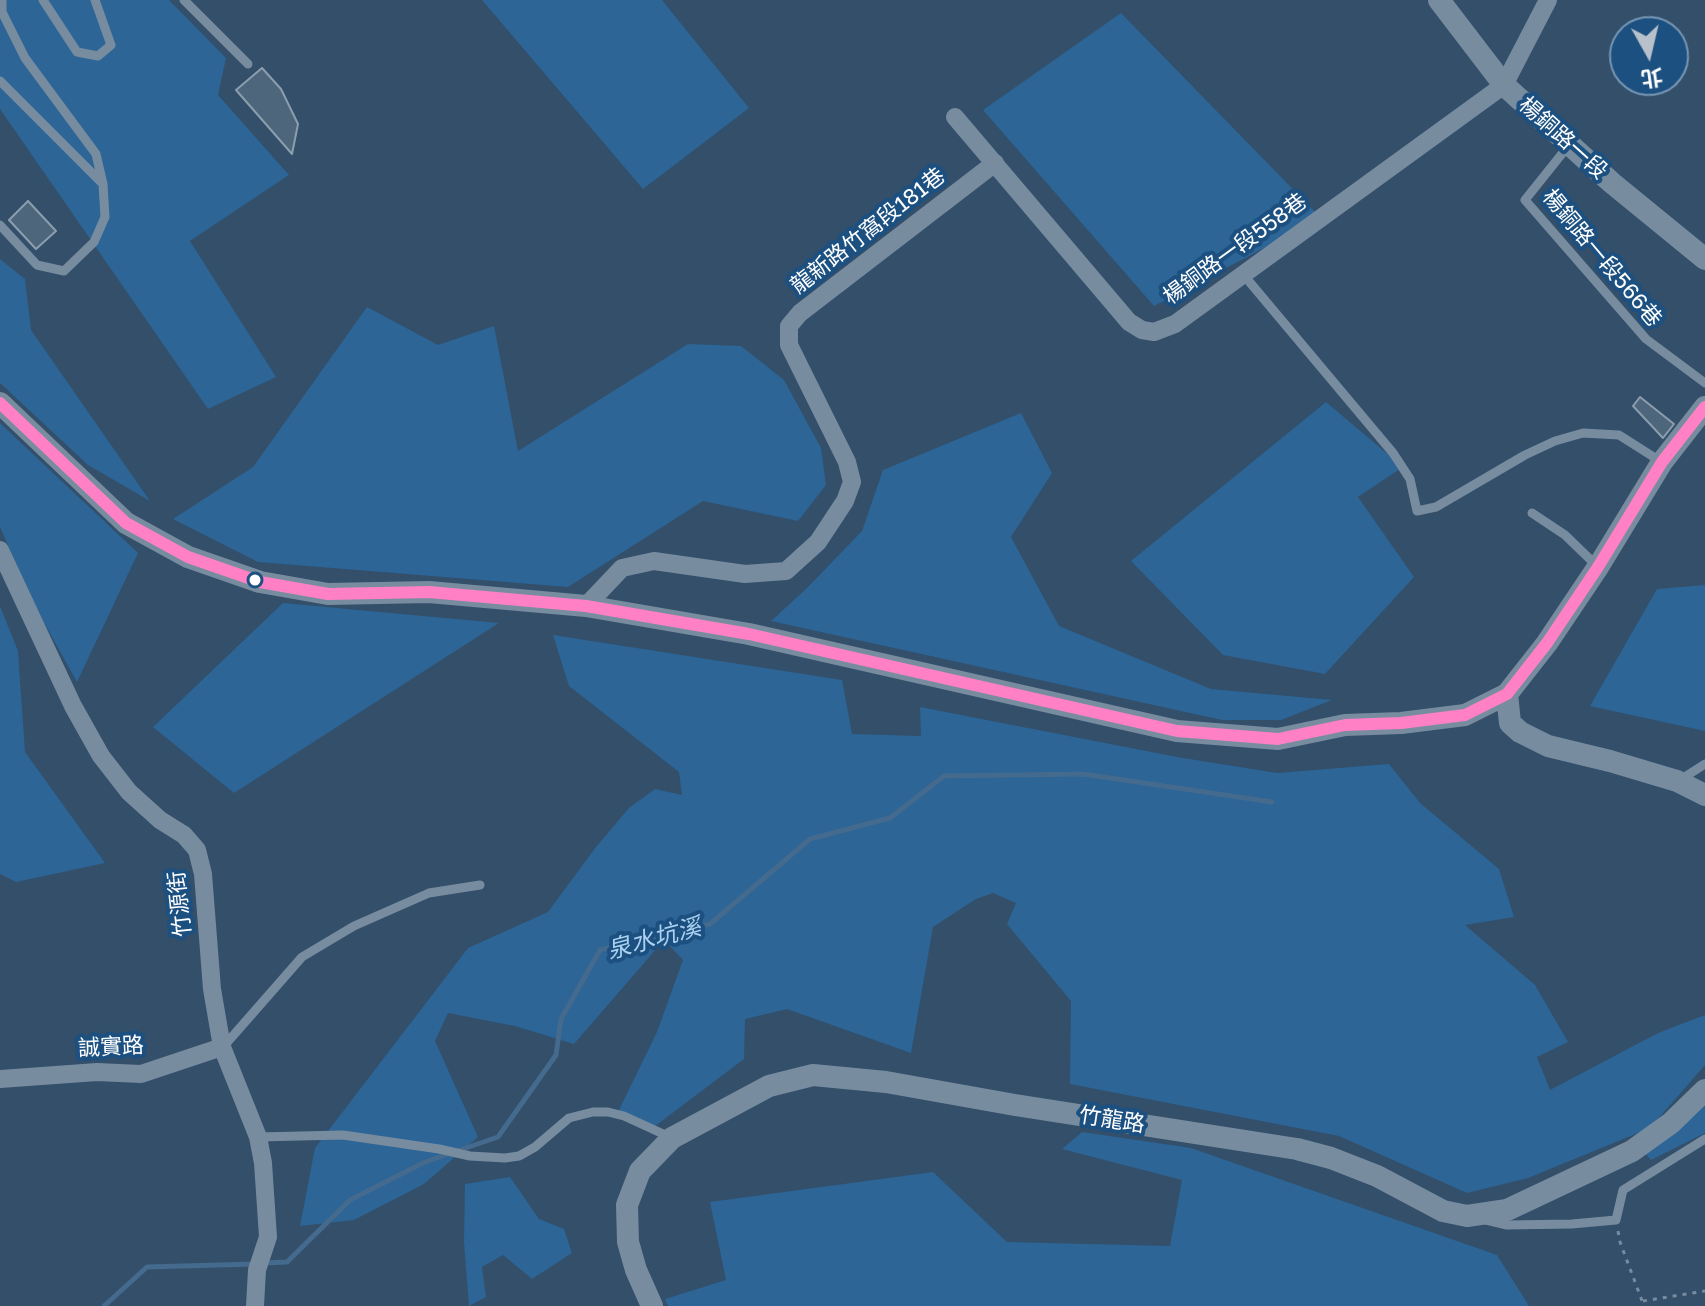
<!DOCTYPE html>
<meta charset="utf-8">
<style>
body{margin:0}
#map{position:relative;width:1705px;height:1306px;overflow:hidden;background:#334f6a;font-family:"Golos Text","Noto Sans TC",sans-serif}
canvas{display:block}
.north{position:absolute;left:1609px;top:16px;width:80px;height:80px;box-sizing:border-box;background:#1c5080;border:2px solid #7796b3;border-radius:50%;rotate:172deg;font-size:22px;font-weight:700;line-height:32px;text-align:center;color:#fff}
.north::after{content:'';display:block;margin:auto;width:28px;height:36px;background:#b8c1cb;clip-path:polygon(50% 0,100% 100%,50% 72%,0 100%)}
</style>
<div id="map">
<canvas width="1705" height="1306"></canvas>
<div class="north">北</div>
</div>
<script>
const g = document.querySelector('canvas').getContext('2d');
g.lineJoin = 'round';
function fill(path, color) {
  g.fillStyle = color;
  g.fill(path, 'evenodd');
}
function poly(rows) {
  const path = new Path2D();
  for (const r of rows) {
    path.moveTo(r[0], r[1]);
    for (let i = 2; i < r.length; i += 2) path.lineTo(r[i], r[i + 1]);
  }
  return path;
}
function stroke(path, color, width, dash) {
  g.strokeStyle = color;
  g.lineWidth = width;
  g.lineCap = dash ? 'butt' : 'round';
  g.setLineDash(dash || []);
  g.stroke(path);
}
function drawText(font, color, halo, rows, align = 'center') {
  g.font = font + ' "Golos Text","Noto Sans TC",sans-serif';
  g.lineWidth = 8;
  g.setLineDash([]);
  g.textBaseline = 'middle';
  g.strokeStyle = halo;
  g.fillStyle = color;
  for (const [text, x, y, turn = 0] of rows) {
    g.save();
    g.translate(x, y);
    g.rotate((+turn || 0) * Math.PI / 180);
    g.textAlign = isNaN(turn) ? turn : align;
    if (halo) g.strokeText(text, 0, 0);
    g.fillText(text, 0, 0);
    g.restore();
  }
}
const green = poly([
 [0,0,169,0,226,58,218,95,289,175,190,241,276,377,208,409,0,109],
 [482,0,662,0,749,108,643,189],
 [1121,13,1321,218,1154,306,983,110],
 [0,259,25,279,31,330,150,501,88,465,0,383],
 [367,307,438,345,494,326,518,451,688,344,741,346,784,380,821,448,826,485,798,521,703,501,568,587,258,562,173,519,253,467],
 [1326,402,1403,467,1358,497,1414,577,1325,674,1223,655,1131,561],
 [1021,413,1052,473,1011,537,1059,626,1211,689,1332,700,1281,720,1222,720,771,621,806,589,862,531,883,470],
 [0,423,138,553,77,682,33,603,0,527],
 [1705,585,1705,731,1590,706,1657,589],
 [283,603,499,623,234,793,153,727],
 [0,606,18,651,25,752,105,863,16,882,0,874],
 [553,635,842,680,852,734,921,736,920,707,1177,757,1277,773,1389,764,1420,803,1499,869,1514,917,1465,925,1535,985,1568,1042,1537,1057,1550,1090,1658,1033,1705,1015,1705,1065,1650,1128,1528,1178,1467,1193,1339,1136,1070,1084,1071,1001,1007,924,1016,903,993,893,976,899,933,927,911,1053,787,1009,745,1019,744,1059,650,1130,616,1116,657,1032,683,960,664,940,574,1044,515,1026,448,1013,435,1041,478,1137,424,1184,354,1220,300,1226,315,1148,468,948,548,912,596,847,629,808,655,789,682,795,679,772,569,686],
 [1705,1096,1705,1133,1651,1160,1643,1151],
 [1082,1132,1191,1148,1497,1255,1529,1306,668,1306,665,1299,726,1280,710,1202,933,1172,1007,1242,1170,1246,1182,1180,1062,1149],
 [510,1177,539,1219,564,1229,572,1253,532,1279,503,1255,482,1267,486,1297,469,1306,464,1242,465,1184]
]);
const stream = poly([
 [264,1263,287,1262,350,1200,425,1162,498,1137,556,1055,561,1019,600,950,710,924,810,839,890,818,944,776,1083,774,1272,802],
 [104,1306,147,1267,254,1264]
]);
const building = poly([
 [262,68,281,89,298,124,292,154,236,90,262,68],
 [28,201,56,231,36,249,9,220,28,201],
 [1640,397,1674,424,1663,438,1633,406,1640,397]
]);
const path = poly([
 [1618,1231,1620,1242,1644,1306],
 [1643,1301,1705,1291]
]);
const service = poly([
 [43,0,77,52,98,56,111,45,95,0],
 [184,0,248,64],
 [0,81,101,182],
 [1569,145,1525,200,1646,339,1705,383],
 [0,225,37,265,64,271,94,242,105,217,103,184,96,154,25,58,2,12,2,0],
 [1242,273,1393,453,1410,479,1417,511,1436,507,1525,455,1555,441,1583,433,1619,435,1660,461],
 [1532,513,1565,535,1598,567],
 [1680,780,1705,764],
 [224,1046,302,957,354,926,429,893,480,885],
 [258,1137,343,1135,439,1149,470,1156,505,1158,519,1156,535,1147,569,1118,593,1112,608,1112,624,1116,672,1138],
 [1486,1220,1507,1225,1572,1224,1616,1220,1623,1190,1705,1139]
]);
const minor = poly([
 [955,117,1129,322,1142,330,1154,332,1175,324,1504,85,1548,0],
 [0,550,73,706,101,756,129,792,160,820,184,835,197,850,203,874,212,989,222,1047,258,1137,263,1163,268,1237,257,1270,255,1306],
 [586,606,622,568,654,561,745,574,786,571,818,542,845,501,852,482,847,462,789,345,789,326,800,313,995,163],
 [0,1079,97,1072,141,1074,222,1047]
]);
const tertiary = poly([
 [1439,0,1504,85,1612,183,1705,259],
 [0,403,126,523,188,557,260,582,328,594,429,592,586,606,749,634,1177,731,1278,739,1345,725,1401,723,1465,715,1507,694,1547,643,1598,567,1662,462,1705,407],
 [1507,694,1510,723,1520,732,1548,746,1610,761,1677,781,1705,795],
 [652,1306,636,1270,628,1242,627,1205,640,1171,672,1138,769,1086,813,1075,886,1082,1015,1105,1297,1149,1331,1158,1377,1176,1443,1211,1467,1216,1507,1210,1632,1151,1671,1123,1705,1090]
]);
const bus1 = poly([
 [0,403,126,523,188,557,260,582,328,594,429,592,586,606,749,634,1177,731,1278,739,1345,725,1401,723,1465,715,1507,694,1547,643,1598,567,1662,462,1705,407]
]);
const markers = [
 [255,580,7,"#fff"]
];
const streetNames = [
 ["楊銅路一段",1563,138,42],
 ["龍新路竹窩段181巷",868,231,-38],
 ["楊銅路一段558巷",1235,249,-36],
 ["楊銅路一段566巷",1602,258,50],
 ["竹源街",180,904,-96],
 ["誠實路",111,1047,-3],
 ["竹龍路",1112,1120,9]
];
const waterNames = [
 ["泉水坑溪",654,939,-15]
];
fill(green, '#2c6596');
stroke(stream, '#446a8d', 5);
fill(building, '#4e667b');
stroke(building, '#8c9eae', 2);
stroke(path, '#788ca0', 3, [4, 6]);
stroke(service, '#788ca0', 9);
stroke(minor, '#788ca0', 18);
stroke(tertiary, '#788ca0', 22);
stroke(bus1, '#ff80c5', 12);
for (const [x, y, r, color] of markers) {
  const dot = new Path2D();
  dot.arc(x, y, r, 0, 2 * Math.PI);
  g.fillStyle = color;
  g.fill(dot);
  stroke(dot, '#1c5080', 3);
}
drawText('22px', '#fff', '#1c5080', streetNames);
drawText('italic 24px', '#abd1f1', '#1c5080', waterNames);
</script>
